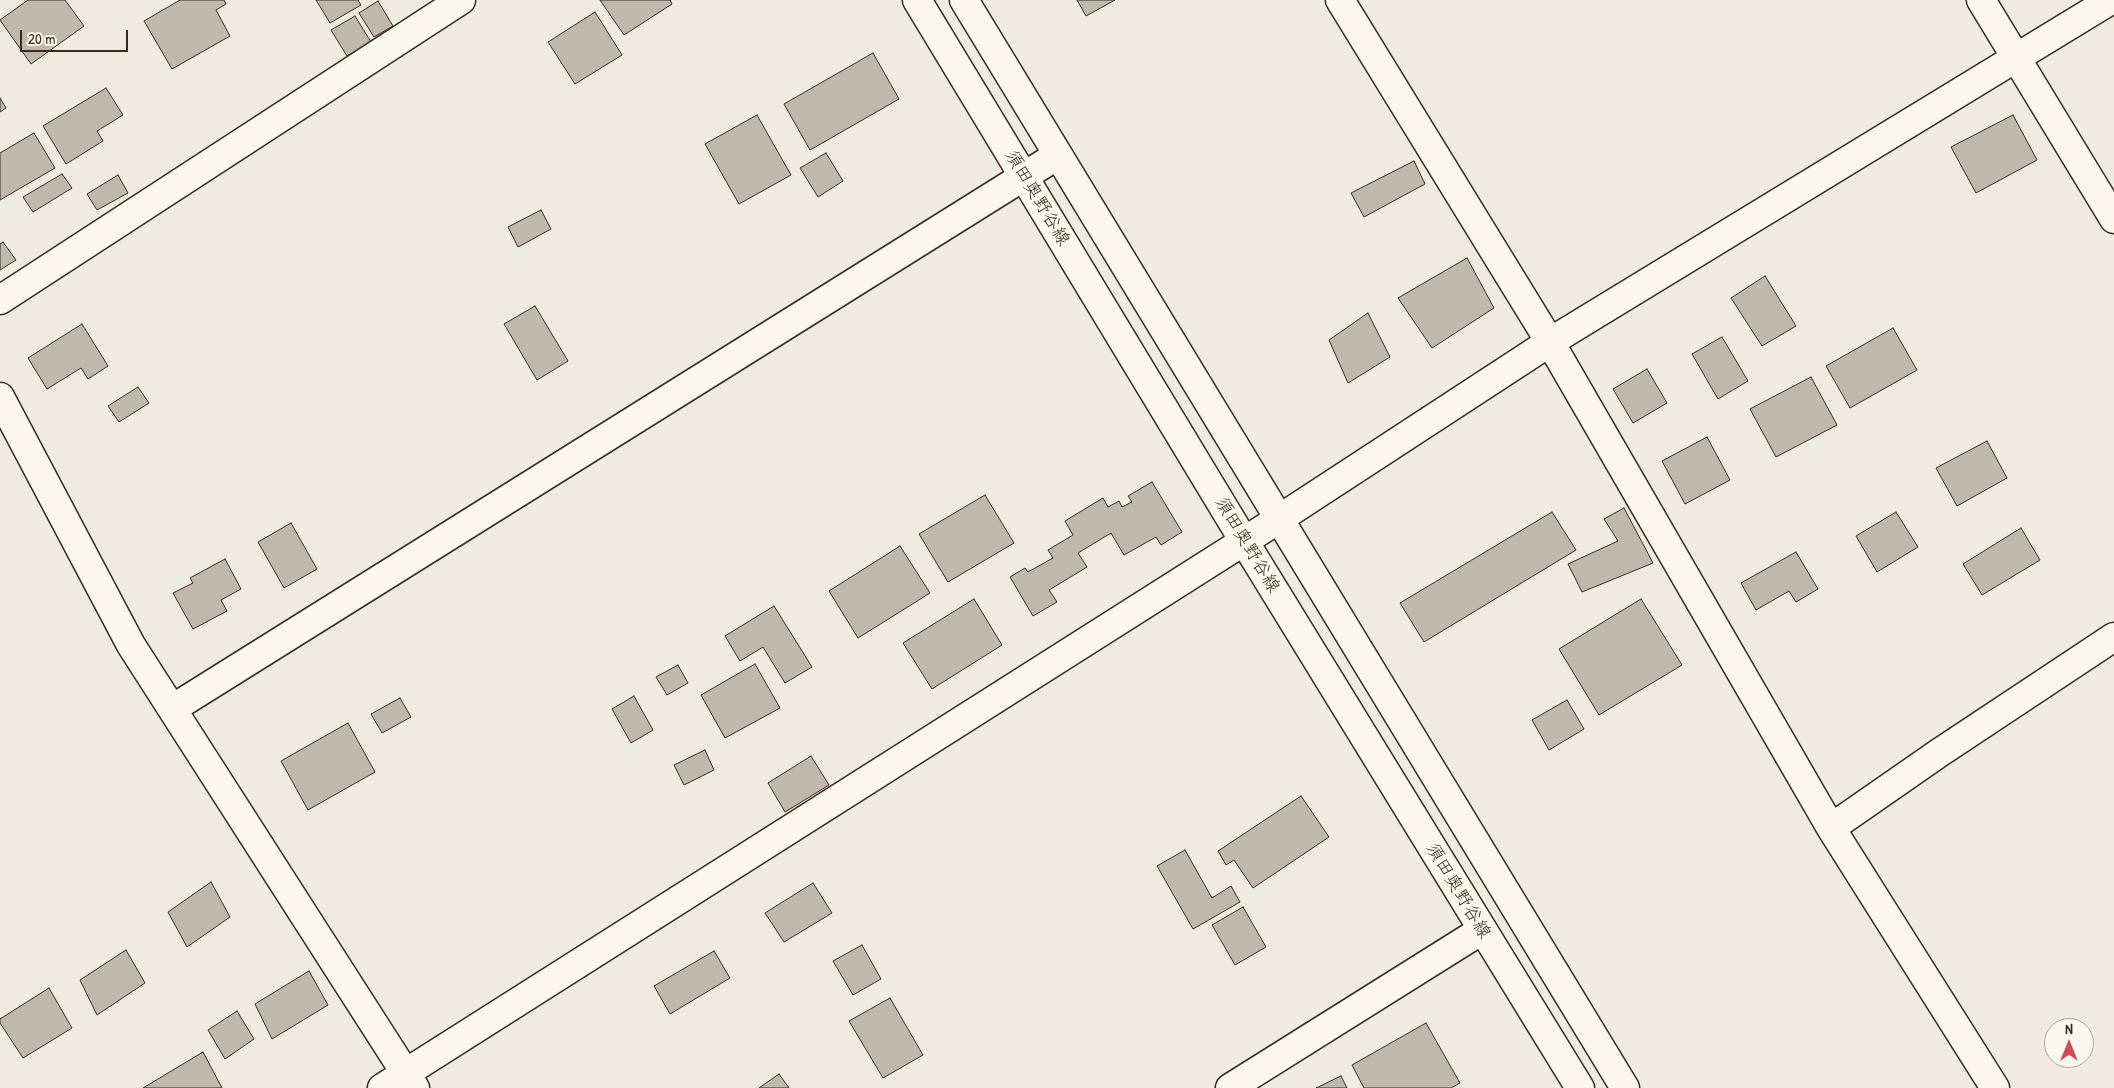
<!DOCTYPE html>
<meta charset="utf-8">
<style>
body{margin:0}
#map{position:relative;width:2114px;height:1088px;overflow:hidden;background:#f0ebe0;font-family:"Patrick Hand",sans-serif}
canvas{display:block}
.north{position:absolute;left:2044px;top:1018px;width:50px;height:50px;box-sizing:border-box;background:#fbf7ec;border:1px solid #aea59a;border-radius:50%;rotate:0deg;font-size:14px;font-weight:700;line-height:20px;text-align:center;color:#3b2a1e}
.north::after{content:'';display:block;margin:auto;width:18px;height:22px;background:#d1495b;clip-path:polygon(50% 0,100% 100%,50% 72%,0 100%)}
.scale{position:absolute;left:20px;top:30px;width:108px;height:22px;box-sizing:border-box;border:2px solid #3b2a1e;border-top:0;padding-left:6px;font-size:15px;line-height:18px;white-space:nowrap;color:#3b2a1e;-webkit-text-stroke:4px #fbf7ec;paint-order:stroke}
</style>
<div id="map">
<canvas width="2114" height="1088"></canvas>
<div class="north">N</div>
<div class="scale">20 m</div>
</div>
<script>
const g = document.querySelector('canvas').getContext('2d');
g.lineJoin = 'round';
function fill(path, color) {
  g.fillStyle = color;
  g.fill(path, 'evenodd');
}
function poly(rows) {
  const path = new Path2D();
  for (const r of rows) {
    path.moveTo(r[0], r[1]);
    for (let i = 2; i < r.length; i += 2) path.lineTo(r[i], r[i + 1]);
  }
  return path;
}
function stroke(path, color, width, dash) {
  g.strokeStyle = color;
  g.lineWidth = width;
  g.lineCap = dash ? 'butt' : 'round';
  g.setLineDash(dash || []);
  g.stroke(path);
}
function drawText(font, color, halo, rows, align = 'center') {
  g.font = font + ' "Patrick Hand","Klee One",sans-serif';
  g.lineWidth = 4;
  g.setLineDash([]);
  g.textBaseline = 'middle';
  g.strokeStyle = halo;
  g.fillStyle = color;
  for (const [text, x, y, turn = 0] of rows) {
    g.save();
    g.translate(x, y);
    g.rotate((+turn || 0) * Math.PI / 180);
    g.textAlign = isNaN(turn) ? turn : align;
    if (halo) g.strokeText(text, 0, 0);
    g.fillText(text, 0, 0);
    g.restore();
  }
}
const building = poly([
 [28,0,65,0,84,26,31,64,0,20,28,0],
 [180,0,224,0,226,4,216,10,230,36,172,69,144,21,180,0],
 [316,0,358,0,361,5,330,23,316,0],
 [600,0,670,0,672,4,624,35,600,0],
 [1077,0,1115,0,1086,16,1077,0],
 [378,1,393,26,374,37,359,13,378,1],
 [595,12,622,55,575,84,548,42,595,12],
 [355,16,371,42,347,56,331,30,355,16],
 [873,53,899,99,810,150,784,104,873,53],
 [106,88,123,115,97,131,103,141,66,164,43,126,106,88],
 [0,98,6,108,0,112,0,98],
 [757,115,791,175,739,204,705,144,757,115],
 [2013,115,2037,160,1976,193,1951,147,2013,115],
 [34,133,55,168,0,200,0,153,34,133],
 [826,153,843,181,818,197,800,168,826,153],
 [1414,161,1425,184,1364,217,1351,193,1414,161],
 [62,174,72,188,33,212,23,197,62,174],
 [118,175,128,193,97,210,87,194,118,175],
 [541,210,551,229,518,247,508,227,541,210],
 [3,242,16,260,0,270,0,244,3,242],
 [1467,258,1494,308,1432,348,1398,298,1467,258],
 [1765,276,1796,326,1762,346,1731,298,1765,276],
 [535,306,568,361,537,380,504,324,535,306],
 [1368,313,1390,357,1348,383,1329,340,1368,313],
 [82,324,108,366,88,379,81,368,47,389,28,358,82,324],
 [1893,328,1917,370,1850,408,1826,366,1893,328],
 [1722,337,1748,381,1718,399,1692,354,1722,337],
 [1647,369,1667,403,1633,423,1613,389,1647,369],
 [1811,377,1837,425,1776,457,1750,409,1811,377],
 [138,387,149,403,119,422,108,406,138,387],
 [1707,437,1730,480,1685,504,1662,461,1707,437],
 [1987,441,2007,478,1957,506,1936,468,1987,441],
 [1152,482,1182,532,1161,545,1156,537,1124,555,1111,533,1078,553,1087,567,1049,590,1057,602,1033,616,1010,577,1025,568,1028,572,1053,558,1048,550,1073,535,1065,521,1103,498,1108,507,1119,501,1122,507,1132,502,1128,496,1152,482],
 [985,495,1014,543,948,582,919,534,985,495],
 [1624,508,1653,563,1582,592,1568,564,1618,541,1604,519,1624,508],
 [1552,512,1576,550,1424,642,1400,603,1552,512],
 [1896,512,1918,547,1877,572,1856,536,1896,512],
 [291,523,317,569,284,588,258,542,291,523],
 [2021,528,2040,560,1982,595,1963,564,2021,528],
 [900,546,930,593,858,638,829,591,900,546],
 [1796,552,1818,589,1796,602,1789,591,1756,610,1741,583,1796,552],
 [225,559,241,589,221,600,227,611,193,629,173,593,193,583,190,578,225,559],
 [974,599,1002,645,932,689,903,643,974,599],
 [1641,599,1682,665,1599,715,1559,649,1641,599],
 [774,606,812,667,785,683,763,647,740,661,725,636,774,606],
 [755,664,780,708,725,738,701,695,755,664],
 [678,665,688,683,667,695,656,677,678,665],
 [634,696,653,730,631,743,612,709,634,696],
 [400,698,411,717,382,733,371,714,400,698],
 [1567,700,1584,729,1549,750,1532,720,1567,700],
 [348,723,375,772,308,810,281,761,348,723],
 [705,750,714,770,684,785,674,765,705,750],
 [811,756,829,785,785,812,768,783,811,756],
 [1301,796,1329,837,1253,888,1234,860,1226,865,1218,851,1301,796],
 [1185,850,1212,898,1231,886,1240,902,1193,929,1157,866,1185,850],
 [211,882,230,917,187,947,168,912,211,882],
 [813,883,832,913,784,942,765,913,813,883],
 [1243,907,1266,947,1235,965,1212,925,1243,907],
 [862,945,881,979,853,995,833,961,862,945],
 [126,950,145,983,97,1015,80,980,126,950],
 [714,951,730,978,670,1014,654,986,714,951],
 [309,971,328,1005,272,1039,255,1004,309,971],
 [49,988,72,1028,23,1058,0,1023,0,1019,49,988],
 [890,998,923,1055,883,1078,849,1021,890,998],
 [237,1011,254,1039,225,1059,208,1030,237,1011],
 [1426,1023,1460,1083,1451,1088,1364,1088,1352,1065,1426,1023],
 [203,1052,222,1088,143,1088,203,1052],
 [779,1074,789,1088,759,1088,779,1074],
 [1341,1076,1347,1088,1316,1088,1341,1076]
]);
const street = poly([
 [1340,0,1550,342,1831,828,1995,1088],
 [1981,0,2114,219],
 [0,300,461,0],
 [0,397,131,645,415,1088],
 [172,709,1058,155],
 [1831,828,1939,753,2114,637],
 [382,1088,1279,519,1550,342,2111,0],
 [1230,1088,1482,930]
]);
const secondary = poly([
 [917,0,1244,541,1580,1088],
 [964,0,1625,1088]
]);
const streetNames = [
 ["須田奥野谷線",1037,198,59],
 ["須田奥野谷線",1247,545,59],
 ["須田奥野谷線",1458,891,59]
];
fill(building, '#c0b8ad');
stroke(building, '#3b2a1e', 1);
stroke(street, '#3b2a1e', 31);
stroke(secondary, '#3b2a1e', 31);
stroke(street, '#fbf7ec', 28);
stroke(secondary, '#fbf7ec', 28);
drawText('18px', '#3b2a1e', '#fbf7ec', streetNames);
</script>
